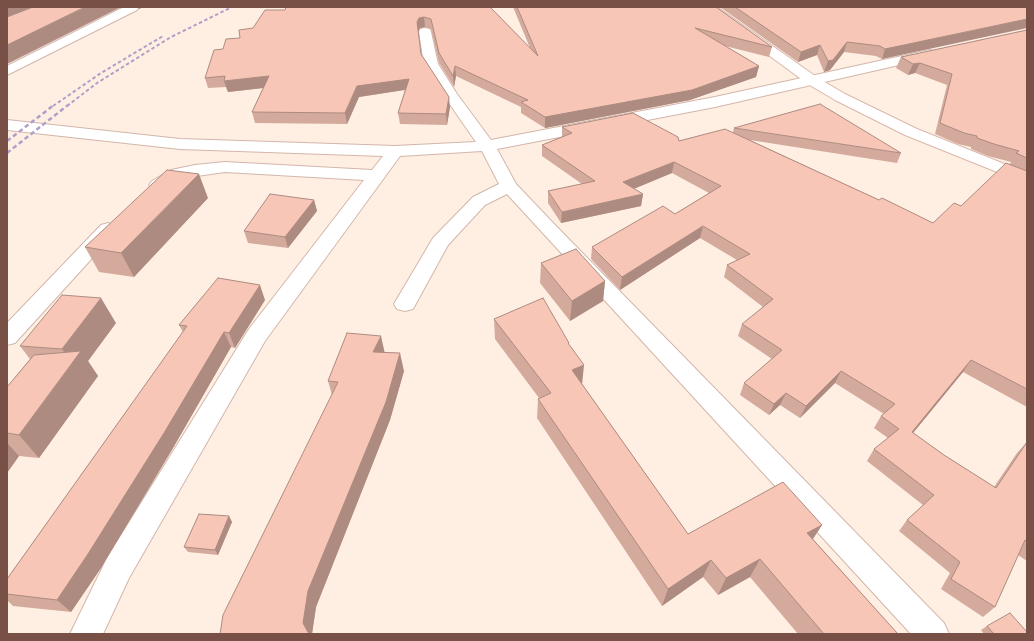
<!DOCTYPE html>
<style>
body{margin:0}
#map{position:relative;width:1034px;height:641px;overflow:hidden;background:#ffefe3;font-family:Manrope,sans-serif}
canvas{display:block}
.frame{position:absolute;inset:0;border:8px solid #795046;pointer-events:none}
</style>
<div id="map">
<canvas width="1034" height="641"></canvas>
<div class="frame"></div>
</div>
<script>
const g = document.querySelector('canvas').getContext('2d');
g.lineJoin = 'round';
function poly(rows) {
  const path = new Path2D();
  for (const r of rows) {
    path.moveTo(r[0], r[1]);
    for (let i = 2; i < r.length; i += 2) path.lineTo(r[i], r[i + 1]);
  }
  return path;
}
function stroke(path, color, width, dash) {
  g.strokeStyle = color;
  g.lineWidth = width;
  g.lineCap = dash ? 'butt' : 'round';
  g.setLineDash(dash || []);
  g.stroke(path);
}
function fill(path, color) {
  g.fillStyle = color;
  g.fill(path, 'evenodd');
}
const street = poly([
 [124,7,139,7,137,10,7,75,7,66,124,7],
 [425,28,430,29,431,32,438,64,457,94,491,140,715,97,929,50,934,51,936,54,934,57,715,107,497,149,516,184,556,226,944,623,949,634,911,634,507,194,485,205,448,245,413,309,405,311,397,309,394,304,433,238,473,197,499,184,482,151,400,156,265,341,129,578,103,634,70,634,107,558,249,329,364,180,225,172,183,178,164,189,158,190,152,189,149,185,152,181,171,170,195,165,225,162,372,170,383,156,180,149,7,130,7,120,180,139,395,146,476,142,444,96,424,64,419,32,420,29,425,28],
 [108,223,115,225,118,229,115,233,15,343,7,345,7,323,101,225,108,223]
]);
const secondary = poly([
 [703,7,717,7,818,78,845,94,917,129,1027,173,1027,184,905,135,835,100,808,84,703,7]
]);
const railFar1 = poly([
 [53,106,101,73,163,36],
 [67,106,97,83,171,37,232,7]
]);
const rail = poly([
 [7,141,54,105],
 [7,153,68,105]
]);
const wall = poly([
 [490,7,530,48,513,7,716,7,772,47,769,57,725,46,759,66,756,77,690,100,545,128,521,113,521,107,456,76,454,87,439,63,431,29,425,27,420,28,418,31,421,54,450,107,447,125,400,124,398,113,405,90,359,97,347,124,255,123,252,112,263,88,228,92,226,87,208,88,205,78,223,49,240,38],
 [720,7,1027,7,882,59,876,56,844,52,830,70,824,72,817,55,798,62],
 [1027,30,1027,407,963,372,913,433,944,455,994,487,1017,453,1027,442,1027,561,1018,555,995,607,983,617,941,589,950,573,899,531,907,520,923,505,867,461,874,449,888,438,874,428,881,416,884,414,835,383,800,418,780,405,769,415,740,395,744,383,772,359,738,336,742,324,763,307,724,277,727,265,737,260,700,238,620,290,591,259,592,247,675,214,709,193,672,173,634,189,643,194,641,206,561,223,548,203,548,191,582,184,542,156,542,145,562,137,562,127,679,141,733,132,734,128,901,153,897,163,750,140,879,200,933,223,961,206,1010,164,1011,162,988,156,971,149,971,147,958,144,935,134,947,85,915,73,908,75,896,68,901,57],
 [208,198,134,277,99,272,85,247],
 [314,200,317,211,288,248,248,243,244,231],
 [541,263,605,281,603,301,570,321,540,283],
 [265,300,235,348,231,347,173,448,101,568,71,612,13,606,7,600,7,579,183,332,179,325],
 [494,319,569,343,569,346,582,384,688,534,822,525,813,539,898,634,798,634,750,577,718,595,703,577,662,606,537,418,538,399,539,398,495,339],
 [116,323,88,361,98,376,39,458,19,456,7,473,7,387,30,359,20,346],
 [384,353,404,371,390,420,316,607,312,634,220,634,332,395,328,381],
 [229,516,232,522,218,555,188,552,184,547],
 [987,626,1027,634,984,634,981,630]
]);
const shadedWall = poly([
 [7,7,47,7,7,23],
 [85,7,121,7,7,64,7,45],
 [138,7,144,7,139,9],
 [424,17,425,27,420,28,418,32,417,22,419,18],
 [1027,19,1027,28,882,59,885,49],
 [847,42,844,52,830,70,824,72,828,61],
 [820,45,817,55,798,62,801,52],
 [920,63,915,73,908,75,913,64],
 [455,66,456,76,454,87,453,76],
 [759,66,756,77,690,100,545,128,545,117],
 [269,76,272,87,228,92,224,81],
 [409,79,410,89,359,97,347,124,345,113,357,86],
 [449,97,450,107,447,125,446,114],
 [674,162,672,173,621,194,623,182],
 [199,174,208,198,134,277,121,253],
 [643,194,641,206,561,223,562,212],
 [314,200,317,211,288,248,285,237],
 [703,226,700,238,620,290,622,277],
 [605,281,603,301,570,321,572,301],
 [260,285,265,300,235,348,229,333],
 [101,298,116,323,88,361,98,376,39,458,19,435,72,364,62,349],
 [224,332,231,347,173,448,101,568,71,612,57,600],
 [381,336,385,354,373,352],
 [400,353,404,371,390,420,316,607,312,634,308,634,303,623,308,591],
 [971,360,963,372,904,444,912,432],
 [584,365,582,385,572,370],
 [841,371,835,383,800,418,806,406],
 [786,393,780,405,769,415,774,404],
 [7,443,19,456,7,473],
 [229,516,232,522,218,555,215,550],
 [822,525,810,543,807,533],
 [760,559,750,577,718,595,726,578],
 [711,560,703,577,662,606,668,589]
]);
const building = poly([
 [33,7,85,7,7,45,7,17,33,7],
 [286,7,490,7,538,56,517,7,716,7,772,47,695,28,759,66,692,90,545,117,521,102,528,100,455,66,453,76,439,53,431,19,424,17,419,18,417,22,421,54,449,97,446,114,398,113,409,79,357,86,345,113,252,112,269,76,224,81,225,76,205,78,214,50,223,49,226,39,240,38,239,30,253,28,265,10,285,10,286,7],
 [735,7,1027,7,1027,19,885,49,880,46,847,42,833,60,828,61,820,45,801,52,735,7],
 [1027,30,1027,158,1016,153,1019,151,994,144,977,138,977,136,964,133,940,123,952,74,920,63,913,64,901,57,1027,30],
 [820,104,901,153,734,128,820,104],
 [633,113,678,137,679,141,725,129,879,200,882,198,933,223,954,203,961,206,1006,163,1027,171,1027,389,971,360,912,432,944,455,996,488,1027,442,1027,541,1025,540,995,607,951,579,960,562,907,520,934,495,874,449,899,429,881,416,895,404,841,371,806,406,786,393,774,404,744,383,782,350,742,324,773,299,727,265,750,254,703,226,622,277,592,247,663,206,675,214,721,186,674,162,623,182,643,194,562,212,548,191,595,181,542,145,572,133,562,127,633,113],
 [167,170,199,174,121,253,85,247,167,170],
 [270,194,314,200,285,237,244,231,270,194],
 [576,249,605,281,572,301,541,263,576,249],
 [218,278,260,285,229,333,224,332,164,433,88,554,57,600,7,594,7,579,187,326,179,325,218,278],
 [62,295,101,298,62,349,20,346,62,295],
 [543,298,569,343,568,343,584,365,572,370,688,534,783,482,822,525,807,533,898,634,824,634,760,559,726,578,711,560,668,589,538,399,551,393,494,319,543,298],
 [347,333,381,336,373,352,400,353,386,402,308,591,303,623,309,634,220,634,223,615,338,382,328,381,347,333],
 [81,351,19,435,7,433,7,387,34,355,81,351],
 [199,514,229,516,215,550,184,547,199,514],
 [1010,613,1027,632,1027,634,994,634,987,626,1010,613]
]);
stroke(street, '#d3b6aa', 2);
stroke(secondary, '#dab7a9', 2);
fill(street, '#fff');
fill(secondary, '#fff');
stroke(railFar1, '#afa0c9', 2, [3.5, 2.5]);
stroke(rail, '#afa0c9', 2.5, [4.5, 3]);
fill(wall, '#d4aa9d');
fill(shadedWall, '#ad8b80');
fill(building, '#f7c6b7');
stroke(building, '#ad8b80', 1);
</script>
